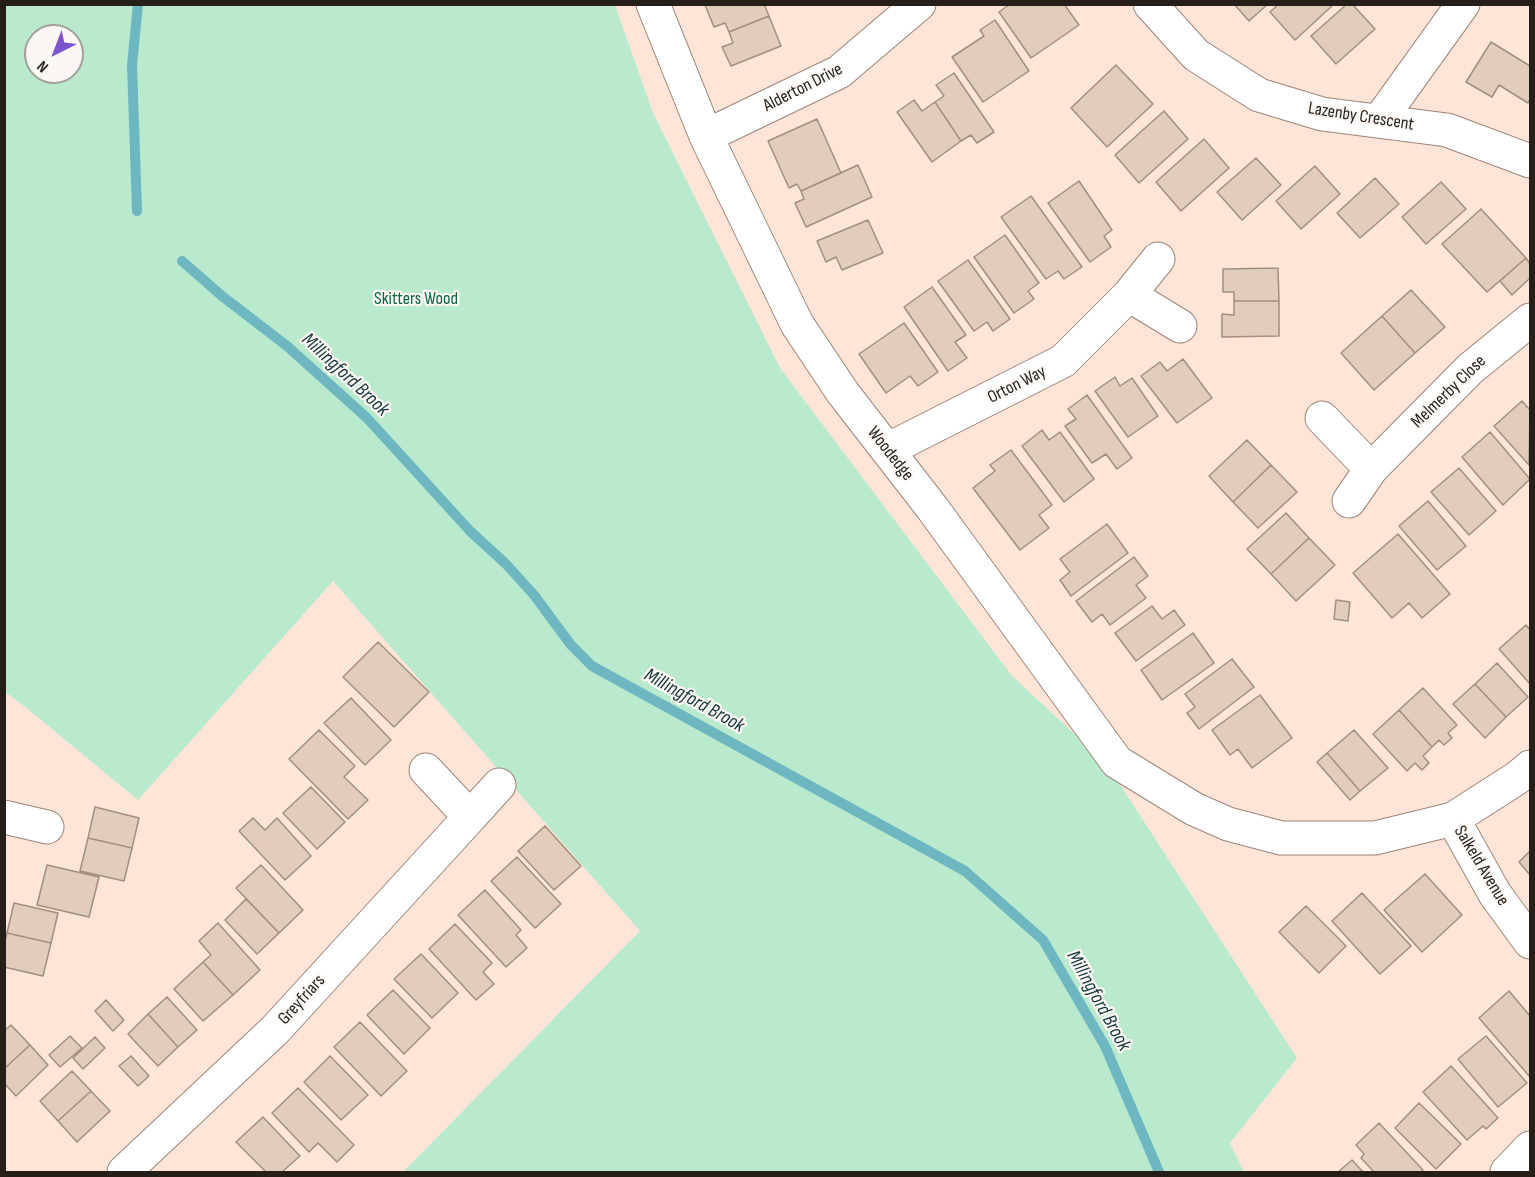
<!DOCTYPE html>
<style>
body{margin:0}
#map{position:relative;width:1535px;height:1177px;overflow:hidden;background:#fee5d7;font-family:"Sofia Sans Condensed",sans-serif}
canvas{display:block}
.frame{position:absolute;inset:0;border:6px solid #261e18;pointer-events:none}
.north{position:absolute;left:24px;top:24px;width:60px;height:60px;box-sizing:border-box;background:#fcf7f4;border:2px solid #a6a09c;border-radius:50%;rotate:222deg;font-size:16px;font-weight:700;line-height:24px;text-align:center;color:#261e18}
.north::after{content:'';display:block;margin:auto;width:21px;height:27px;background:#7b53cc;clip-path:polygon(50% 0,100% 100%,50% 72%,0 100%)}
</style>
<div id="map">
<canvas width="1535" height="1177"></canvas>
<div class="frame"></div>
<div class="north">N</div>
</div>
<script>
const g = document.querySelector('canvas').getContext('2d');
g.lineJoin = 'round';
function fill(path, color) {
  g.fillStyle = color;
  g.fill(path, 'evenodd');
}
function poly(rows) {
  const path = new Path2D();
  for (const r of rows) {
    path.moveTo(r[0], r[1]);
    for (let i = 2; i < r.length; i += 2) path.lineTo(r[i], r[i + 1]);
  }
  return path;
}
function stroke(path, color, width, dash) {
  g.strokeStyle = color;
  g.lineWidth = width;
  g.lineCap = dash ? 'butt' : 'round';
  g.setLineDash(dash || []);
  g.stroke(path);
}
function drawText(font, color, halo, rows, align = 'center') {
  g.font = font + ' "Sofia Sans Condensed",sans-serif';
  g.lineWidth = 4.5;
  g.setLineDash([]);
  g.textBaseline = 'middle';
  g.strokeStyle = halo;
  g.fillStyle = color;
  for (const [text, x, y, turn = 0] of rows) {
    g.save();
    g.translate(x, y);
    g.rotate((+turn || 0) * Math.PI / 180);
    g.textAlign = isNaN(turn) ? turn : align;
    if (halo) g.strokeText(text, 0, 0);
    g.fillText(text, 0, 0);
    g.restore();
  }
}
const green = poly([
 [5,5,615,5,653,113,780,368,1012,676,1106,763,1297,1058,1230,1143,1244,1172,403,1172,640,931,333,581,138,800,24,706,5,692],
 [36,36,72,36,72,72,36,72]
]);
const stream = poly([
 [137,211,132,65,138,4],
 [182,261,222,296,287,346,367,418,470,531,506,564,534,595,571,645,592,666,965,871,1043,940,1105,1046,1159,1172]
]);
const building = poly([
 [764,4,769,16,729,32,725,23,714,27,705,5,764,4],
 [1010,4,1064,4,1079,25,1031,58,999,12,1010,4],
 [1234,4,1268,4,1249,21,1234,4],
 [1279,4,1333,4,1333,5,1295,40,1270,12,1279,4],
 [1347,4,1352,4,1375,29,1336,64,1311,36,1347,4],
 [769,16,781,46,731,66,722,47,733,43,729,32,769,16],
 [995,20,1029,71,983,102,952,57,984,36,980,30,995,20],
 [1491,42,1530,66,1530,99,1528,103,1499,85,1492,97,1466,82,1491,42],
 [1116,65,1153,104,1107,147,1071,108,1116,65],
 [954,73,994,132,977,143,971,135,961,141,935,102,944,96,936,85,954,73],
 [914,100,922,111,935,102,961,141,932,162,897,112,914,100],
 [1164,111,1188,139,1139,183,1115,155,1164,111],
 [817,119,841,173,801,191,797,184,789,188,768,141,817,119],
 [1204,139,1229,168,1181,211,1156,182,1204,139],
 [1256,158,1281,185,1242,220,1217,192,1256,158],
 [858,165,872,197,806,227,795,203,804,199,801,191,858,165],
 [1315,166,1340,194,1301,229,1276,201,1315,166],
 [1375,178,1399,204,1360,238,1337,213,1375,178],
 [1079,181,1112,230,1104,236,1111,247,1090,262,1048,203,1079,181],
 [1441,182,1466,209,1426,244,1402,217,1441,182],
 [1031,196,1082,267,1064,279,1058,271,1046,279,1001,217,1031,196],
 [1481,209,1526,258,1487,292,1442,244,1481,209],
 [868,220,883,253,842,270,836,257,826,262,817,241,868,220],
 [1005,235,1039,283,1028,291,1034,299,1014,313,974,257,1005,235],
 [1526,258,1530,264,1530,278,1512,295,1500,281,1526,258],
 [968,260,1010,319,993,331,987,322,974,331,938,281,968,260],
 [1278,268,1279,301,1234,301,1234,292,1223,292,1223,269,1278,268],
 [932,287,966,335,955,342,967,358,948,371,904,307,932,287],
 [1411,290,1445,327,1415,353,1382,316,1411,290],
 [1234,301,1279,301,1279,336,1222,337,1222,314,1234,315,1234,301],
 [1382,316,1415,353,1374,390,1341,353,1382,316],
 [904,323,938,372,918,386,910,376,886,393,859,354,904,323],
 [1183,359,1212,398,1177,423,1141,376,1160,362,1167,371,1183,359],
 [1115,377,1120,386,1132,378,1158,416,1128,437,1095,391,1115,377],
 [1087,395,1132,458,1117,469,1106,454,1092,463,1065,426,1076,419,1068,409,1087,395],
 [1522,401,1530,410,1529,465,1494,426,1522,401],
 [1042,430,1049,440,1060,432,1094,479,1064,502,1022,446,1042,430],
 [1490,432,1530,479,1503,505,1462,457,1490,432],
 [1247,440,1271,465,1233,502,1209,476,1247,440],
 [1011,450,1052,505,1039,515,1049,528,1020,550,973,488,995,471,990,465,1011,450],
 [1271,465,1297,492,1258,528,1233,502,1271,465],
 [1459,468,1496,511,1469,535,1431,492,1459,468],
 [1428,501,1466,546,1437,570,1399,526,1428,501],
 [1286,513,1309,538,1271,574,1247,549,1286,513],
 [1107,524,1128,553,1071,596,1060,580,1070,572,1060,559,1107,524],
 [1398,534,1450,594,1422,618,1409,603,1392,618,1353,573,1398,534],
 [1309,538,1335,565,1296,601,1271,574,1309,538],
 [1134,557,1148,576,1136,585,1146,598,1110,625,1102,614,1092,622,1076,601,1134,557],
 [1336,600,1350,602,1348,621,1334,619,1336,600],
 [1152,606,1162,619,1174,610,1185,625,1136,661,1115,633,1152,606],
 [1526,625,1530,630,1530,684,1499,649,1526,625],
 [1193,633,1214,663,1162,700,1141,670,1193,633],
 [378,642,429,692,394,727,343,677,378,642],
 [1232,659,1254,687,1199,729,1187,713,1195,707,1185,694,1232,659],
 [1497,663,1528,697,1506,717,1475,684,1497,663],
 [1475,684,1506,717,1485,738,1453,704,1475,684],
 [1423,688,1457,725,1448,733,1452,738,1444,745,1439,740,1432,747,1399,710,1423,688],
 [1260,695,1292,738,1252,768,1238,749,1230,755,1212,730,1260,695],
 [351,698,391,740,365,765,324,723,351,698],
 [1399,710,1432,747,1423,756,1429,763,1422,770,1415,763,1407,771,1373,734,1399,710],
 [319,730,355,766,344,777,368,800,348,819,289,759,319,730],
 [1354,730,1388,768,1360,791,1327,753,1354,730],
 [1327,753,1360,791,1350,800,1317,762,1327,753],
 [311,787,345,822,317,849,283,813,311,787],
 [95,807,139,818,132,848,88,838,95,807],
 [253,818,265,830,277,818,311,856,285,880,239,831,253,818],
 [545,826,581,866,554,890,518,851,545,826],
 [88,838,132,848,124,881,80,871,88,838],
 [1530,851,1530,875,1519,862,1530,851],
 [517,857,561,904,535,928,491,881,517,857],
 [47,865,99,877,89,917,37,905,47,865],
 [261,865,303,910,279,933,236,888,261,865],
 [1425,874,1462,915,1422,952,1384,910,1425,874],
 [485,890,521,930,516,935,527,948,506,967,458,915,485,890],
 [1362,893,1411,946,1380,974,1332,921,1362,893],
 [246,899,279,933,257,954,225,920,246,899],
 [14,903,58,913,51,943,7,933,14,903],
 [1306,906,1346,946,1319,973,1279,932,1306,906],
 [218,923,260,970,233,995,203,962,211,955,199,941,218,923],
 [455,924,492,963,483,972,494,984,476,1000,429,949,455,924],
 [7,933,51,943,43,976,4,967,4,945,7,933],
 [421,954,458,993,432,1018,394,979,421,954],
 [203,962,233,995,203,1021,174,989,203,962],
 [393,990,430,1028,404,1054,367,1015,393,990],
 [1509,991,1530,1016,1530,1077,1479,1018,1509,991],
 [167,997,197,1030,178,1047,148,1014,167,997],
 [106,1000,124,1020,113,1031,95,1011,106,1000],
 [148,1014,178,1047,158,1066,128,1034,148,1014],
 [360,1022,407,1071,381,1096,334,1047,360,1022],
 [11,1025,30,1045,4,1069,4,1031,11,1025],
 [70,1036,82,1048,60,1067,49,1055,70,1036],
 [1486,1036,1527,1083,1498,1107,1458,1059,1486,1036],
 [95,1037,105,1048,83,1069,73,1058,95,1037],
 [30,1045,48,1065,16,1096,4,1083,4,1069,30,1045],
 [131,1056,149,1076,138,1086,119,1066,131,1056],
 [330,1056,368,1095,341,1120,304,1082,330,1056],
 [1451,1066,1498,1118,1486,1129,1483,1126,1467,1140,1423,1092,1451,1066],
 [72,1071,91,1091,58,1121,40,1101,72,1071],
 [298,1088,354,1145,337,1162,318,1143,309,1152,272,1113,298,1088],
 [91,1091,110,1111,77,1142,58,1121,91,1091],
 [1419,1103,1461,1144,1436,1169,1395,1128,1419,1103],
 [263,1117,300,1156,282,1172,266,1172,236,1142,263,1117],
 [1379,1123,1423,1170,1420,1172,1374,1172,1361,1158,1364,1154,1356,1145,1379,1123],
 [1352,1160,1363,1172,1338,1172,1352,1160]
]);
const minor = poly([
 [653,4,706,136,797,324,843,393,933,509,1117,762,1194,809,1228,824,1281,838,1375,838,1453,819,1517,778,1530,767],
 [1150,4,1196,55,1259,95,1322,114,1447,130,1530,161],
 [1379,121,1463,4],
 [706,136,839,72,919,4],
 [1129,295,1180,326],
 [1322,418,1371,469],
 [887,450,1063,361,1129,295,1158,259],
 [1349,501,1371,469,1470,369,1530,320],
 [426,770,470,817,499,785],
 [4,817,47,827],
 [1453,819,1495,894,1530,942],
 [124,1172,275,1030,470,817],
 [1507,1172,1530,1148]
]);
const streetNames = [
 ["Alderton Drive",803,88,-27],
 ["Lazenby Crescent",1361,117,9],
 ["Orton Way",1017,385,-27],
 ["Melmerby Close",1449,392,-44],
 ["Woodedge",890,454,52],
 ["Salkeld Avenue",1481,866,59],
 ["Greyfriars",302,1000,-48]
];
const parkNames = [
 ["Skitters Wood",416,299]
];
const waterNames = [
 ["Millingford Brook",345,375,43],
 ["Millingford Brook",694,701,29],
 ["Millingford Brook",1098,1001,61]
];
fill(green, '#baeacd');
stroke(stream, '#6eb6c0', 10);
fill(building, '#e1cdbb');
stroke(building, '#a28f7e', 1.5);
stroke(minor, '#9c8579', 35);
stroke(minor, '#fff', 33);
drawText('18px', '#261e18', '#fcf7f4', streetNames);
drawText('18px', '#06663e', '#fcf7f4', parkNames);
drawText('italic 20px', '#14383c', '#fcf7f4', waterNames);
</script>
